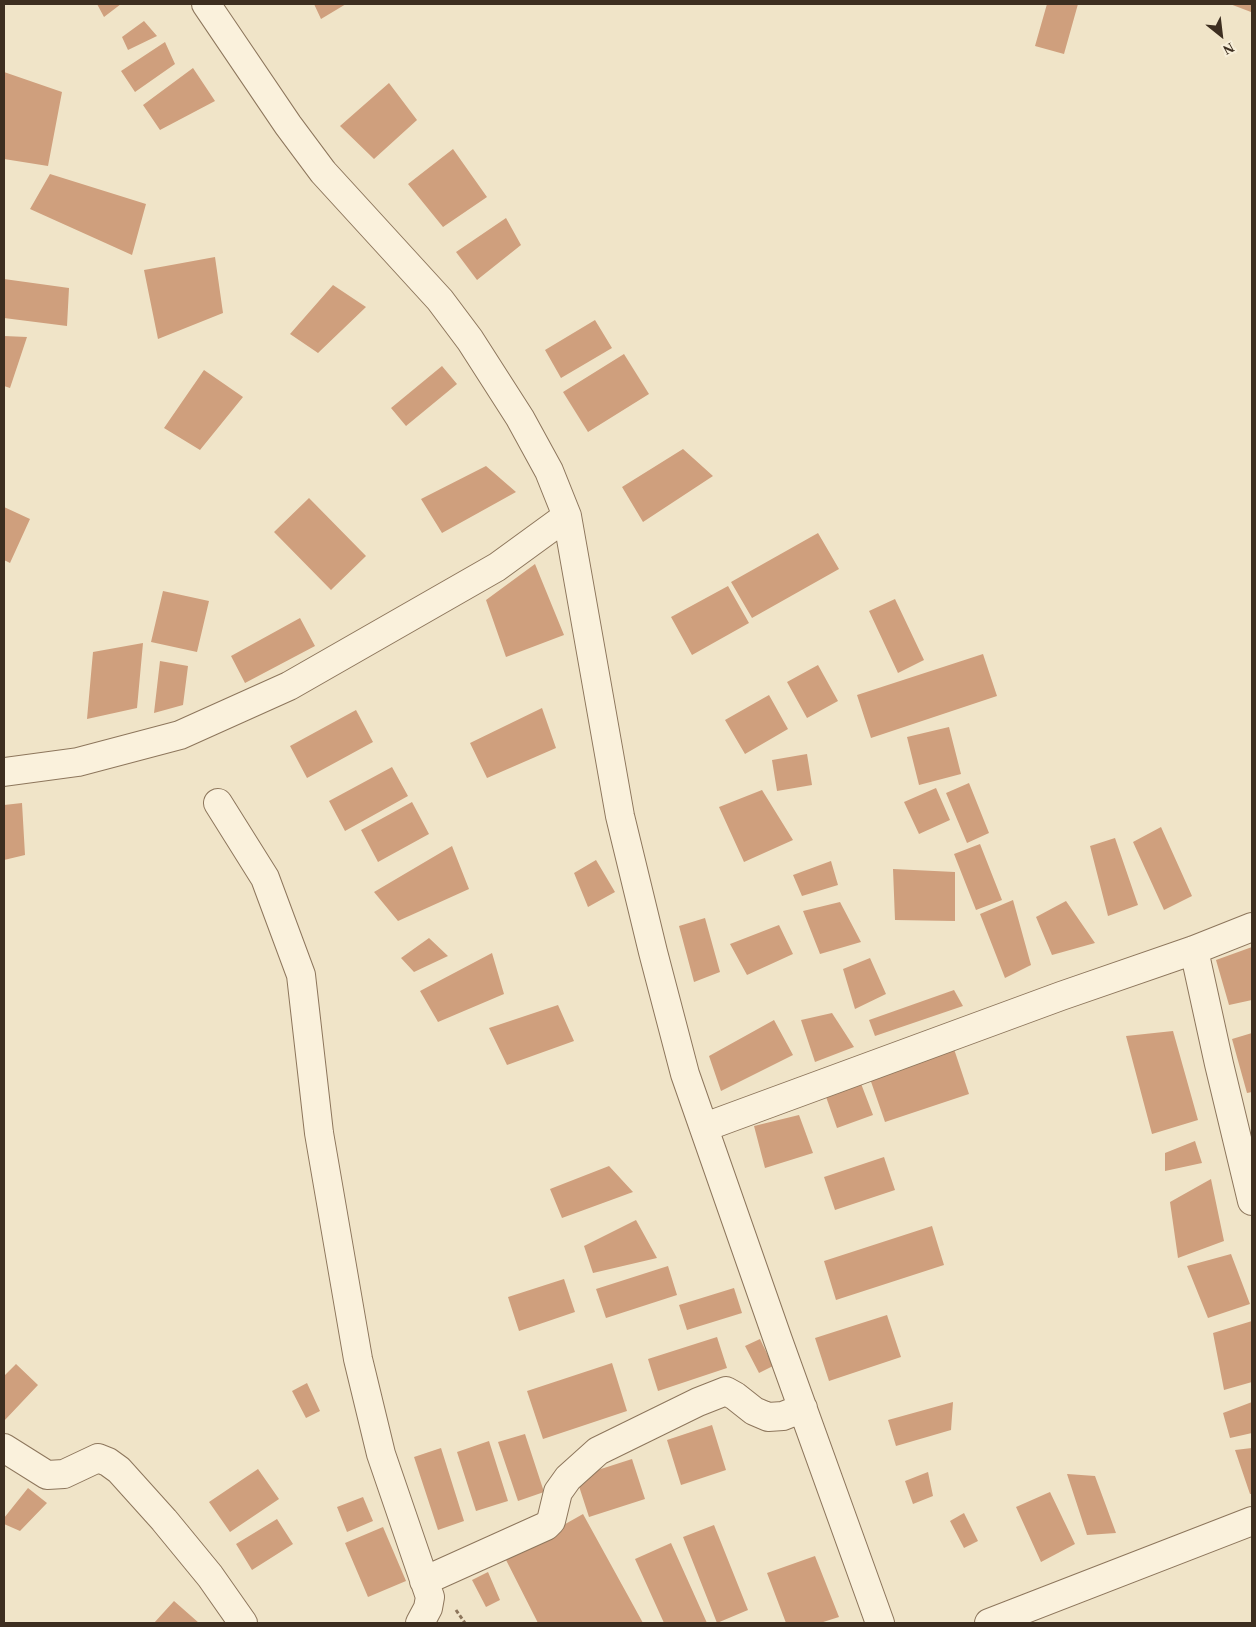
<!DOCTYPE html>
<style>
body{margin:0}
#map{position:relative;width:1256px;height:1627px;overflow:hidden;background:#f0e4c8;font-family:Georgia,serif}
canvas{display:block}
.frame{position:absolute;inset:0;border:5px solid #3d2e20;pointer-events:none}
.north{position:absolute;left:1196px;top:10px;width:50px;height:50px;-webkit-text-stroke:4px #f7eed8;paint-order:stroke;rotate:151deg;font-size:14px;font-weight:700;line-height:20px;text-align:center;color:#3d2e20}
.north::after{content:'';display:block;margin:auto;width:18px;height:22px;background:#3d2e20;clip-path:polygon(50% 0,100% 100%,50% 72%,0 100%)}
</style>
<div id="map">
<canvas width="1256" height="1627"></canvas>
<div class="frame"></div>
<div class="north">N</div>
</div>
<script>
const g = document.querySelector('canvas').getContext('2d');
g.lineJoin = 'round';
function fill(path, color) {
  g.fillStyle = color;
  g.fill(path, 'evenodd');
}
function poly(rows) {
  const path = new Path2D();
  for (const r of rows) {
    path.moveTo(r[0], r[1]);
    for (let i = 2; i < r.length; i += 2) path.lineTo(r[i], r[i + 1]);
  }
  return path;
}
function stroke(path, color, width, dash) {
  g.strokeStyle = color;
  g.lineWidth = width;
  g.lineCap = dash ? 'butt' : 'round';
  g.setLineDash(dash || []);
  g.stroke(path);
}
const building = poly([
 [97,4,121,4,104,17],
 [314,4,346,4,321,19],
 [1047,4,1078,4,1064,54,1035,46],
 [1230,4,1252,4,1252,9,1251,12],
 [144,21,157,36,128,50,122,37],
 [165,42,175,64,135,92,121,71],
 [193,68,215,101,160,130,143,105],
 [4,72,62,92,48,166,4,159],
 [389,83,417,120,374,159,340,126],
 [453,149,487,197,443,227,408,184],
 [50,174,146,204,132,255,30,209],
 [506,218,521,245,477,280,456,252],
 [215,257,223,313,158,339,144,270],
 [4,279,69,288,67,326,4,318],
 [333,285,366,307,318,353,290,334],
 [595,320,612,348,561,378,545,350],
 [4,336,27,337,10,388,4,386],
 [624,354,649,394,588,432,563,392],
 [442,366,457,384,406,426,391,408],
 [204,370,243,397,200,450,164,428],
 [683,449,713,476,643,522,622,487],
 [486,466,516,492,442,533,421,499],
 [309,498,366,556,331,590,274,532],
 [4,507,30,519,10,563,4,560],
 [818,533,839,569,752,618,731,582],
 [535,564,564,635,506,657,486,600],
 [728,586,749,623,692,655,671,617],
 [163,591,209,601,197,652,151,642],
 [895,599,924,660,898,673,869,611],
 [300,618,315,646,245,683,231,656],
 [143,643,137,708,87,719,93,652],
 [983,654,997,696,871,738,857,695],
 [160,661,188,666,183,705,154,713],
 [818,665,838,701,807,718,787,682],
 [769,695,788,729,745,754,725,720],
 [542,708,556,748,487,778,470,743],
 [356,710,373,742,307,778,290,746],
 [949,727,961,774,919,785,907,737],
 [807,754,812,785,777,791,772,760],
 [392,767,408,796,345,831,329,801],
 [969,783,989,833,967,843,946,793],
 [936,788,950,820,919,834,904,802],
 [762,790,793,840,744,862,719,807],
 [412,802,429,834,378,862,361,830],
 [22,803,25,855,4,860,4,805],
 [1161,827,1192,896,1164,910,1133,842],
 [1115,838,1138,905,1108,916,1090,846],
 [980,844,1002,900,976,910,954,854],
 [452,846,469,889,398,921,374,892],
 [596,860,615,892,588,907,574,873],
 [831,861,838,885,802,896,793,875],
 [893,869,955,872,955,921,895,920],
 [1013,900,1031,965,1005,978,980,914],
 [1066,901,1095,943,1052,955,1036,917],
 [840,902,861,942,820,954,803,911],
 [705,918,720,972,694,982,679,926],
 [779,925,793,954,747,975,730,944],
 [429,938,448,956,414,972,401,958],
 [1252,947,1252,1000,1229,1005,1216,960],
 [492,953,504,994,438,1022,420,991],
 [870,958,886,994,855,1009,843,969],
 [954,990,963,1006,875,1036,869,1020],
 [558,1005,574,1041,507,1065,489,1028],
 [832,1013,854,1047,815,1062,801,1020],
 [774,1020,793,1055,721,1091,709,1056],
 [1173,1031,1198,1120,1152,1134,1126,1036],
 [1252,1033,1252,1092,1247,1093,1232,1039],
 [953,1046,969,1094,885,1122,868,1073],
 [860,1081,873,1115,837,1128,825,1094],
 [799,1115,813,1153,765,1168,754,1126],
 [1195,1141,1202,1163,1165,1171,1165,1153],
 [884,1157,895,1190,835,1210,824,1177],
 [609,1166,633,1192,562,1218,550,1189],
 [1211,1179,1224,1241,1178,1258,1170,1202],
 [636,1220,657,1258,593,1273,584,1246],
 [932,1226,944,1265,836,1300,824,1261],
 [1231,1254,1250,1304,1208,1318,1187,1266],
 [668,1266,677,1295,606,1318,596,1289],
 [564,1279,575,1312,519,1331,508,1297],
 [734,1288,742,1313,687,1330,679,1305],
 [887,1315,901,1357,829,1381,815,1338],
 [1252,1321,1252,1382,1224,1390,1213,1333],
 [717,1337,727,1368,658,1391,648,1359],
 [760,1339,773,1366,759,1373,745,1346],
 [612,1363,627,1411,543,1439,527,1391],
 [16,1364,38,1385,4,1421,4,1376],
 [307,1383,320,1411,306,1418,292,1391],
 [953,1402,951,1430,896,1446,888,1420],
 [1252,1402,1252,1433,1230,1438,1223,1413],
 [712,1425,726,1470,681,1485,667,1440],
 [525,1434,544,1492,518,1501,498,1442],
 [489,1441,508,1501,476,1511,457,1452],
 [441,1448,464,1521,438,1530,414,1457],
 [1252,1448,1252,1494,1250,1494,1235,1450],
 [632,1459,645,1499,589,1517,576,1477],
 [258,1469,279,1499,230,1532,209,1502],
 [928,1472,933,1496,913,1504,905,1481],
 [1067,1474,1095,1476,1116,1533,1087,1535],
 [28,1488,47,1503,20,1531,4,1524,4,1518],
 [1050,1492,1075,1544,1041,1562,1016,1507],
 [363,1497,373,1521,347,1532,337,1507],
 [964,1513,978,1541,964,1548,950,1521],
 [583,1514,643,1623,538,1623,505,1558],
 [277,1519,293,1544,252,1570,236,1544],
 [714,1525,748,1610,717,1623,683,1537],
 [383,1527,406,1581,368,1597,345,1543],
 [671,1543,707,1623,664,1623,635,1559],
 [815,1556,839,1617,820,1623,786,1623,767,1573],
 [488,1572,500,1600,486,1607,472,1580],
 [174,1601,199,1623,154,1623]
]);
const path = poly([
 [456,1610,465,1623]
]);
const minor = poly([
 [206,4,288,125,323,172,440,300,470,340,520,418,549,471,567,516,620,816,653,952,685,1074,778,1340,880,1623],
 [4,772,78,762,180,735,289,686,497,567,567,516],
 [218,803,265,878,301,975,319,1133,358,1359,381,1454,430,1597,428,1608,420,1623],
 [1194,950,1219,1064,1252,1201],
 [705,1127,1061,996,1194,950,1252,927],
 [4,1448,47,1475,64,1474,98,1458,108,1462,119,1470,164,1520,210,1576,243,1623],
 [424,1581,546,1526,551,1521,558,1492,568,1478,598,1451,698,1402,726,1391,735,1396,754,1411,768,1417,783,1416,803,1408],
 [989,1623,1252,1521]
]);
fill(building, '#cf9f7d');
stroke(minor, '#8d765c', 30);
stroke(path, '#8d765c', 3, [4, 2.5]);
stroke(minor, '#faf1dc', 28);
</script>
